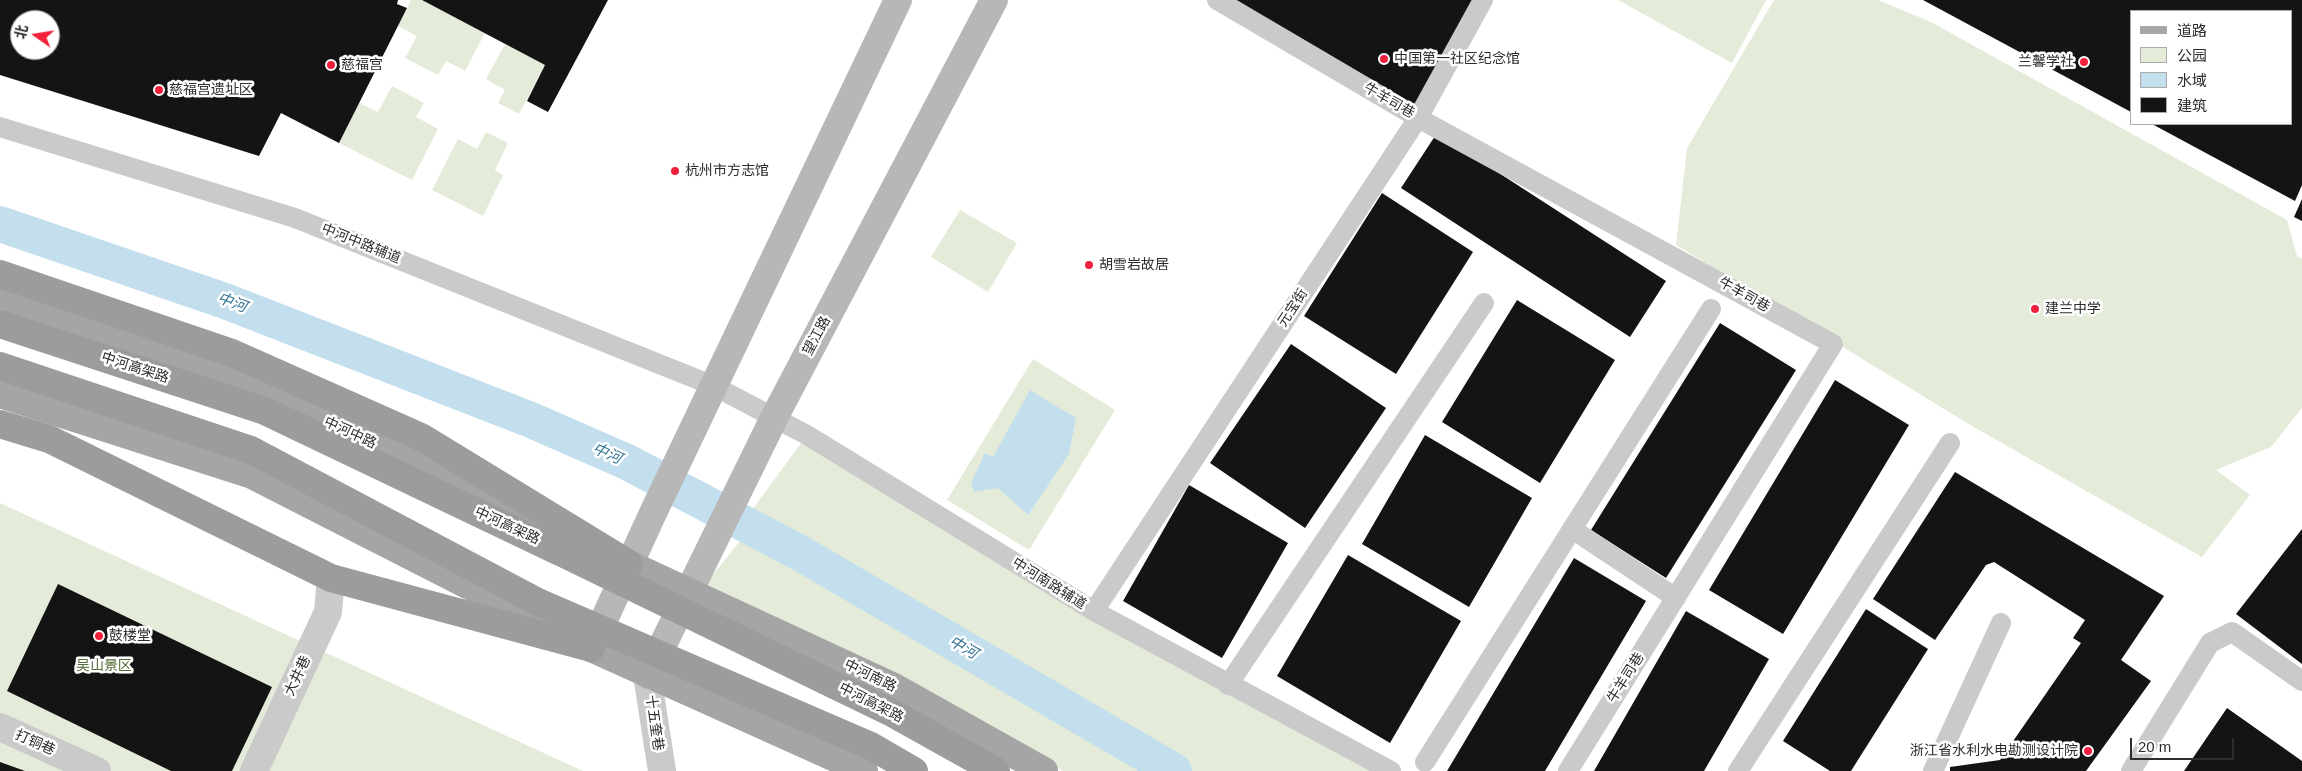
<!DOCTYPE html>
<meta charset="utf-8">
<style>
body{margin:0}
#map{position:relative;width:2302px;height:771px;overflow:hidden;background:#fff;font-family:Arial,"Noto Sans SC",sans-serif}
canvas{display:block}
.legend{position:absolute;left:2130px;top:10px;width:162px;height:115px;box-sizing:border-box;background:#fff;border:1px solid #ababab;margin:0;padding:6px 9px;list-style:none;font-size:15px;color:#2d2d2d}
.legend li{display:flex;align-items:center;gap:10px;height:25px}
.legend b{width:25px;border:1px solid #ababab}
.north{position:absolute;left:10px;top:10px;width:50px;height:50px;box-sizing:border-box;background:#fff;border:1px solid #ababab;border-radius:50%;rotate:283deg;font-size:14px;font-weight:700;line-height:20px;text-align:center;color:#2d2d2d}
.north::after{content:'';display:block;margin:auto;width:18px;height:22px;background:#f3203b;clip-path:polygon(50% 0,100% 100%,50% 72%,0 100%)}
.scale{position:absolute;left:2130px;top:738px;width:104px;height:22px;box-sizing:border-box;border:2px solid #2d2d2d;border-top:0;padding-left:6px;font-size:15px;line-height:18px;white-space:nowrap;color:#2d2d2d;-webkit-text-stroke:4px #fff;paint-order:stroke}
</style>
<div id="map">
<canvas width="2302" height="771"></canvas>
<ul class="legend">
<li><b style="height:6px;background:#a5a5a5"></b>道路</li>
<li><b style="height:14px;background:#e4ecd9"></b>公园</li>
<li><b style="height:14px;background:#c3dfee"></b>水域</li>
<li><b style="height:14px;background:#141414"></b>建筑</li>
</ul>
<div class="north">北</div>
<div class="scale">20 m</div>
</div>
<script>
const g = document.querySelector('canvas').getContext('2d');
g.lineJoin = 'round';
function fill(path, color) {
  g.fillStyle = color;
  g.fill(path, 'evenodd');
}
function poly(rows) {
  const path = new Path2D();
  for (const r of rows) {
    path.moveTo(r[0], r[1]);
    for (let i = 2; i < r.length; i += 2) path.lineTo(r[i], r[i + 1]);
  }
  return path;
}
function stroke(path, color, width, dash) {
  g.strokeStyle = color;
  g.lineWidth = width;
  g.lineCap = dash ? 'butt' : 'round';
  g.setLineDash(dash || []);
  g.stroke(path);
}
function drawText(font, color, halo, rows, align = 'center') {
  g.font = font + ' Arial,"Noto Sans SC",sans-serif';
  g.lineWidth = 5;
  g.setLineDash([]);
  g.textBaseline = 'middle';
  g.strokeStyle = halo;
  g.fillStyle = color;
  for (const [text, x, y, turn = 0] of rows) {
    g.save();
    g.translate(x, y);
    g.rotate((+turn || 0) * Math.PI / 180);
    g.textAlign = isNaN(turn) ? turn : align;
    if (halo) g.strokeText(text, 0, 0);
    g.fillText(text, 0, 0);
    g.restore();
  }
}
const green = poly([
 [411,0,422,0,485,33,465,71,446,61,438,75,405,58,417,36,398,26],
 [1618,0,1766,0,1732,63],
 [1774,0,1878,0,1931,22,2287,220,2297,256,2302,259,2302,408,2271,447,2216,470,2250,495,2202,557,1972,426,1676,245,1687,148],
 [505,44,545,65,519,114,498,103,505,90,486,79],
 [392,86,424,103,416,117,438,129,412,180,339,143,359,103,378,112],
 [486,132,508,143,495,170,503,175,483,216,432,190,458,139,477,149],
 [960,210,1017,243,988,292,931,257],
 [1033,359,1115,410,1029,550,947,500],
 [807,435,1391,771,1190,771,749,514],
 [0,503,583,771,0,771],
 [744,536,1147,771,1063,771,910,685,703,587]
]);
const water = poly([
 [1030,390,1076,418,1069,454,1028,515,998,488,974,492,971,483,985,453,993,457]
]);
const canal = poly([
 [0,224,225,301,531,420,627,462,800,553,1174,771]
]);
const building = poly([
 [0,0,398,0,397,4,407,8,339,143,281,113,259,156,0,75],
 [20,20,50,20,50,50,20,50],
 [422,0,608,0,548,112,527,101,545,65],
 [1217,0,1483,0,1418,118],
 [1923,0,2302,0,2302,185,2295,201,2152,124,2291,124,2291,11,2131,11,2131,112],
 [1437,133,1666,281,1630,337,1401,188],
 [1382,193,1473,252,1396,374,1304,316],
 [2302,199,2302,221,2294,217],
 [1517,300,1615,360,1540,483,1442,422],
 [1720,323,1796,370,1666,578,1591,530],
 [1291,344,1386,408,1305,528,1210,463],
 [1835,380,1909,425,1783,634,1709,590],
 [1425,435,1532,498,1469,607,1362,544],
 [1955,472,2164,596,2121,660,2151,681,2086,771,1950,771,1950,767,2000,760,2081,643,2073,638,2085,620,1994,562,1986,565,1935,640,1873,599],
 [1189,485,1288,543,1222,658,1123,601],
 [2302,529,2302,664,2236,614],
 [1348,555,1461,621,1390,743,1277,676],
 [1574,558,1646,601,1545,771,1447,771],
 [58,584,272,687,232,771,171,771,7,691],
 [1866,609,1928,649,1851,771,1830,771,1783,741],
 [1686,611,1769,659,1704,771,1594,771],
 [2227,708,2302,761,2302,771,2184,771],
 [0,762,25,771,0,771]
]);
const service = poly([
 [1217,0,1418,118,1833,344,1568,771],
 [0,127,295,218,714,386,807,435,1094,611,1391,771],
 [1572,529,1676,598],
 [1094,611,1418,118,1483,0],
 [1228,685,1484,303],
 [1425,762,1711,309],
 [1738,771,1950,443],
 [1933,771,2001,623],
 [2131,771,2210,643,2232,632,2302,681]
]);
const pedestrian = poly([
 [0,727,97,771],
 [254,771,328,612,331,578]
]);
const minor = poly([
 [647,675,662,771]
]);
const secondary = poly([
 [591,648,653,513,898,0],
 [648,675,775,416,994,0]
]);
const primary = poly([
 [0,301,257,389,548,526],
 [0,394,252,475,591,648,864,771],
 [607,554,894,687,1044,771]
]);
const trunk = poly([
 [0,274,232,353,421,437,629,564],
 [0,324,265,411,556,550],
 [0,366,251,450,538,602],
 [0,424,49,439,331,578,591,648]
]);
const trunkBridge = poly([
 [556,550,894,714,996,771],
 [538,602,871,746,914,771]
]);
const markers = [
 [1384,59,5,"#f3203b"],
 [2084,62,5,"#f3203b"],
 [331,65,5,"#f3203b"],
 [159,90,5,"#f3203b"],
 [675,171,5,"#f3203b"],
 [1089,265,5,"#f3203b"],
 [2035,309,5,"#f3203b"],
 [99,636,5,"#f3203b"],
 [2088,751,5,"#f3203b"]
];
const poiNames = [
 ["中国第一社区纪念馆",1394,59],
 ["兰馨学社",2074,62,"right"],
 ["慈福宫",341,65],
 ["慈福宫遗址区",169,90],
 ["杭州市方志馆",685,171],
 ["胡雪岩故居",1099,265],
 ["建兰中学",2045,309],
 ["鼓楼堂",109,636],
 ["浙江省水利水电勘测设计院",2078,751,"right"]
];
const streetNames = [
 ["牛羊司巷",1389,101,30],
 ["中河中路辅道",361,244,22],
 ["牛羊司巷",1744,295,29],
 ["元宝街",1293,308,-57],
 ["望江路",817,336,-62],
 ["中河高架路",135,368,18],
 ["中河中路",350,433,25],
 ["中河高架路",507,526,25],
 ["中河南路辅道",1049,584,32],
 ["大井巷",298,676,-65],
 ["中河南路",870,676,26],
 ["牛羊司巷",1626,678,-58],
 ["中河高架路",871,703,27],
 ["十五奎巷",654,723,82],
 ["打铜巷",35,743,24]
];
const parkNames = [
 ["吴山景区",104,666]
];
const waterNames = [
 ["中河",232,303,20],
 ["中河",607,454,24],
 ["中河",963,648,30]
];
fill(green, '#e4ecd9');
fill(water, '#c3dfee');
stroke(canal, '#c3dfee', 36);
fill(building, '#141414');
stroke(service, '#cacaca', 20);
stroke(pedestrian, '#cacaca', 28);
stroke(minor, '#cacaca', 28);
stroke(secondary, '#b7b7b7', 28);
stroke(primary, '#a5a5a5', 28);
stroke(trunk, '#9c9c9c', 28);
stroke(trunkBridge, '#9c9c9c', 28);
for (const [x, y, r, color] of markers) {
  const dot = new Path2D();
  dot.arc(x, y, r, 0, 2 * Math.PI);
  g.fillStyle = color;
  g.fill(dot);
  stroke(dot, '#fff', 2);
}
drawText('14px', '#2d2d2d', '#fff', poiNames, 'left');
drawText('14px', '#2d2d2d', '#fff', streetNames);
drawText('14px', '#536b37', '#fff', parkNames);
drawText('italic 15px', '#357595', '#fff', waterNames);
</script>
